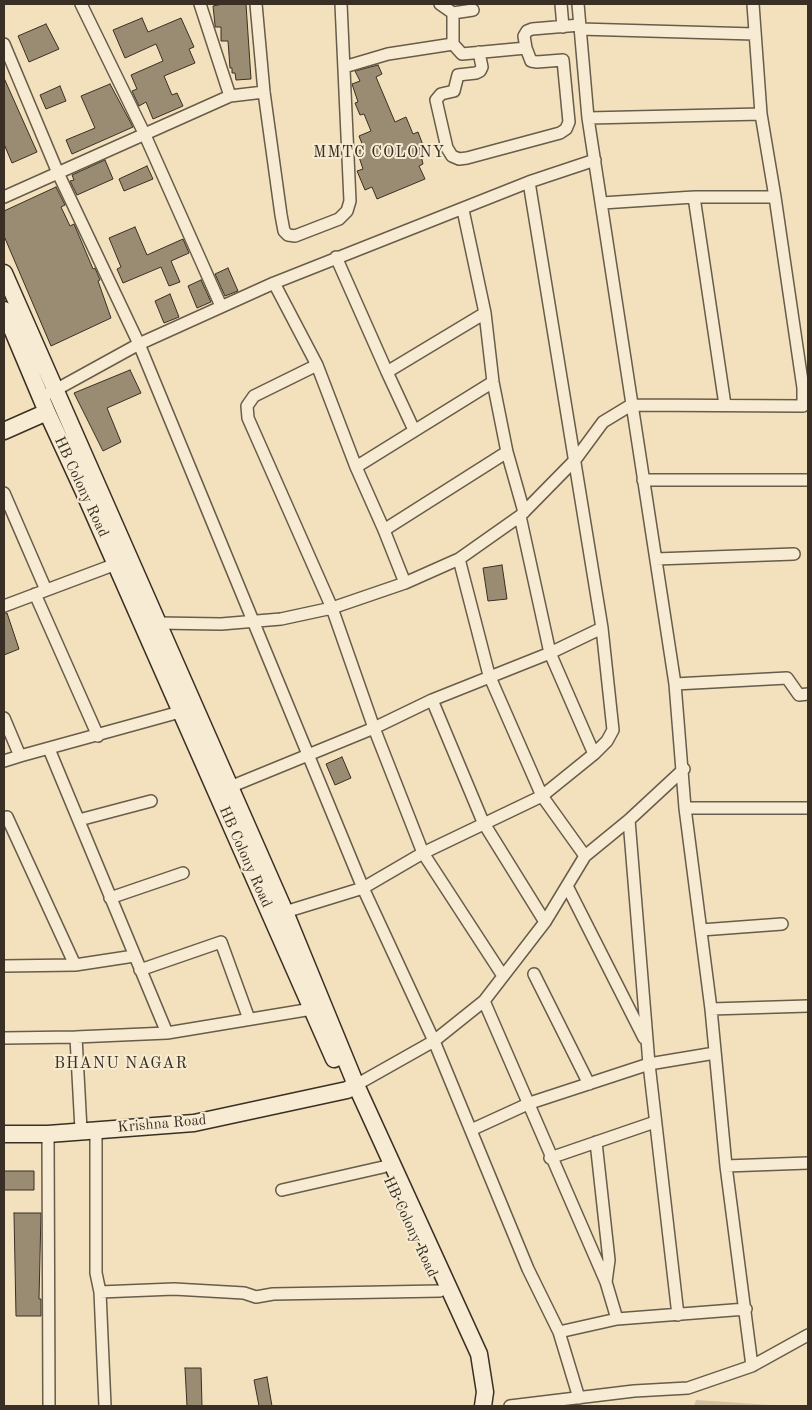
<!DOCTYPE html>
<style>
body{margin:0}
#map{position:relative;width:812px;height:1410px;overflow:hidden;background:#f2e1bc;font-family:"Old Standard TT",serif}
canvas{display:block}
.frame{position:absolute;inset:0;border:5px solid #3a2f24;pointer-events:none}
</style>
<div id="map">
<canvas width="812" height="1410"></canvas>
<div class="frame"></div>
</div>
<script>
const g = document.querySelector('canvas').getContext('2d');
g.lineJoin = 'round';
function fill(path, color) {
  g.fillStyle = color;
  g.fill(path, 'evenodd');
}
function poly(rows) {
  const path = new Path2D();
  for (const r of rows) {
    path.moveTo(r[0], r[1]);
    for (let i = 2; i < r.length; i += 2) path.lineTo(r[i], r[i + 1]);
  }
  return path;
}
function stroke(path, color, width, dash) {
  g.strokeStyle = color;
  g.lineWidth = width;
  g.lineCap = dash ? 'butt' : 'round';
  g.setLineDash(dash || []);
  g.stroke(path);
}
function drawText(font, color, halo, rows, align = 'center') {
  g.font = font + ' "Old Standard TT",serif';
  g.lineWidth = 4;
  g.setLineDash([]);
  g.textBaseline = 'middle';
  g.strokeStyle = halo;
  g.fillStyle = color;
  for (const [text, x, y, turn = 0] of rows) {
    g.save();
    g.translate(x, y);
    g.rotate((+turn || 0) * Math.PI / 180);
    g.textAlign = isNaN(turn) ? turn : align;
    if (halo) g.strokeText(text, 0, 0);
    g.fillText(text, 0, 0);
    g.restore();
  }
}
const green = poly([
 [696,1400,786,1406,694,1406]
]);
const building = poly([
 [223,4,246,4,251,79,236,80,235,73,232,73,232,68,230,68,228,41,221,41,221,27,215,27,215,25,213,6,223,4],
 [142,18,148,32,181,18,194,47,189,49,195,63,164,76,172,95,177,93,183,106,153,119,146,102,139,106,132,91,137,89,131,75,163,61,156,44,125,58,113,30,142,18],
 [46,24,59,49,29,62,18,36,46,24],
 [378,65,382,74,376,77,395,122,406,117,413,134,418,132,423,145,419,147,423,164,419,166,425,179,377,199,372,187,365,190,357,171,363,169,357,151,364,149,359,136,371,131,364,114,360,115,355,103,358,102,352,84,360,81,355,71,378,65],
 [4,78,37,152,12,163,4,144,4,78],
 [110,84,133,127,72,154,66,140,95,128,81,96,110,84],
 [60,86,66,101,46,109,40,95,60,86],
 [105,160,113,179,77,195,70,181,74,180,72,175,105,160],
 [147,166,153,179,124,191,119,179,147,166],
 [56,187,65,205,61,207,70,226,74,224,93,269,95,268,100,280,98,281,111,318,51,346,4,236,4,211,56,187],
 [135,227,147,255,183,239,189,253,171,261,180,282,169,286,161,267,123,283,117,269,121,267,109,238,135,227],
 [228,268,238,291,225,296,215,274,228,268],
 [201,280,211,302,197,308,188,286,201,280],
 [170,294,179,317,164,323,155,301,170,294],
 [130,370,141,393,107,408,121,442,103,451,74,393,130,370],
 [502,565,507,599,488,601,483,568,502,565],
 [4,613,7,613,19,649,4,655,4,613],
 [342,757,351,778,335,785,326,764,342,757],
 [4,1171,34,1171,34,1190,4,1190,4,1171],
 [14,1213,41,1213,39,1299,41,1299,41,1316,16,1316,14,1213],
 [185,1368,201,1368,202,1406,187,1406,185,1368],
 [267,1377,272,1406,259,1406,254,1380,267,1377]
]);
const street = poly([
 [81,4,144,133,221,306],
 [256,4,264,92,281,215,284,231,288,235,295,236,339,219,347,211,350,201,341,4],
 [440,4,453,13],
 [561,4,563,27],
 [753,4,761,114,775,197],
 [473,10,453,13,453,44,462,54,526,48,524,36,527,31,532,29,580,25],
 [580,29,754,34],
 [4,44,58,173,139,344,363,888,434,1041,528,1269,559,1332,617,1319,746,1309],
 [479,52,482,67,480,71,476,73,458,75,454,91,441,94,436,100,447,148,452,156,459,159,467,158,560,133,566,129,569,122,563,60,537,62,531,61,526,48],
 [344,67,388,54,453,44],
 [230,96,264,92],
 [588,118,761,114],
 [4,197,230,96,200,4],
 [694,197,725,405],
 [463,210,485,313,493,382,507,452,524,512],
 [336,257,387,372],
 [274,283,317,365,356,467,384,530,405,583],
 [317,365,254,396,247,406,248,418,332,608,374,728,423,853,503,976],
 [50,393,139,344,274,283,529,182,595,160],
 [414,430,387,372,485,313],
 [356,467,493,382],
 [643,480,808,480],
 [4,493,46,590],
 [520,516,550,653,594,754],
 [384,530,507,452],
 [459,559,489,675,542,796,585,856],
 [656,559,794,554],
 [35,594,98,736],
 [4,606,116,564],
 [158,623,221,624,281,619,332,608,405,583,459,559,520,516,575,460,603,422,631,405,803,406,803,388,775,197,694,197,602,203],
 [675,684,787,678,799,695,808,694],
 [432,700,483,822,545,922],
 [4,718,20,756,4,761],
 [49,749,167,1033,76,1037],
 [20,756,187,710],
 [225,789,374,728,432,700,550,653,602,628],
 [685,808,808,808],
 [4,818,7,817,75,965],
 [79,820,151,801],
 [629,820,649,1064,678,1315],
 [567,886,644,1038],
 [110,898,183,873],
 [285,912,363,888,423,853,542,796,594,754,607,741,613,730,602,628,529,182],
 [701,930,782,924],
 [4,966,75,965,134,956],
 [140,970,221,942,249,1019],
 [534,974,589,1084],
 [484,1001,606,1282,617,1319],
 [711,1009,808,1006],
 [167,1033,312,1009],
 [4,1038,76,1037,81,1130],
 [356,1085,434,1041,484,1001,545,922,585,856,629,820,684,769],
 [96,1129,96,1273,100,1292,105,1406],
 [471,1130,530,1103,649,1064,715,1053],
 [48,1134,49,1406],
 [596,1142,609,1260,606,1282],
 [550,1158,655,1122],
 [726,1166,808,1163],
 [282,1190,383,1167],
 [100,1292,174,1289,244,1293,256,1297,273,1294,440,1291],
 [559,1332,579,1398],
 [752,1366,808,1335],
 [510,1406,634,1391,688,1388,752,1366,726,1166,711,1009,685,808,675,684,588,118,578,4]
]);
const secondary = poly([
 [4,273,285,912,356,1085,479,1354,485,1392,483,1406],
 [4,310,47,412,83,490,334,1059],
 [4,431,47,412],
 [4,1134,48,1134,194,1123,347,1090,356,1085]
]);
const streetNames = [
 ["HB Colony Road",81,487,65],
 ["HB Colony Road",245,857,66],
 ["Krishna Road",162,1124,-5],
 ["HB Colony Road",410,1227,65]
];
const neighbourhoodNames = [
 ["MMTC COLONY",379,153],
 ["BHANU NAGAR",121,1064]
];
fill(green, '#d3c3a2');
fill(building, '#9a8c73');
stroke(building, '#3a2f24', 1);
stroke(street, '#685c4a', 14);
stroke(secondary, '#3a2f24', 19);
stroke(street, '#f7ecd3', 11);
stroke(secondary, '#f7ecd3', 16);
drawText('15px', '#3a2f24', '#f7ecd3', streetNames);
g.letterSpacing = '1px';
drawText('16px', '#3a2f24', '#f7ecd3', neighbourhoodNames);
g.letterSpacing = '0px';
</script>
